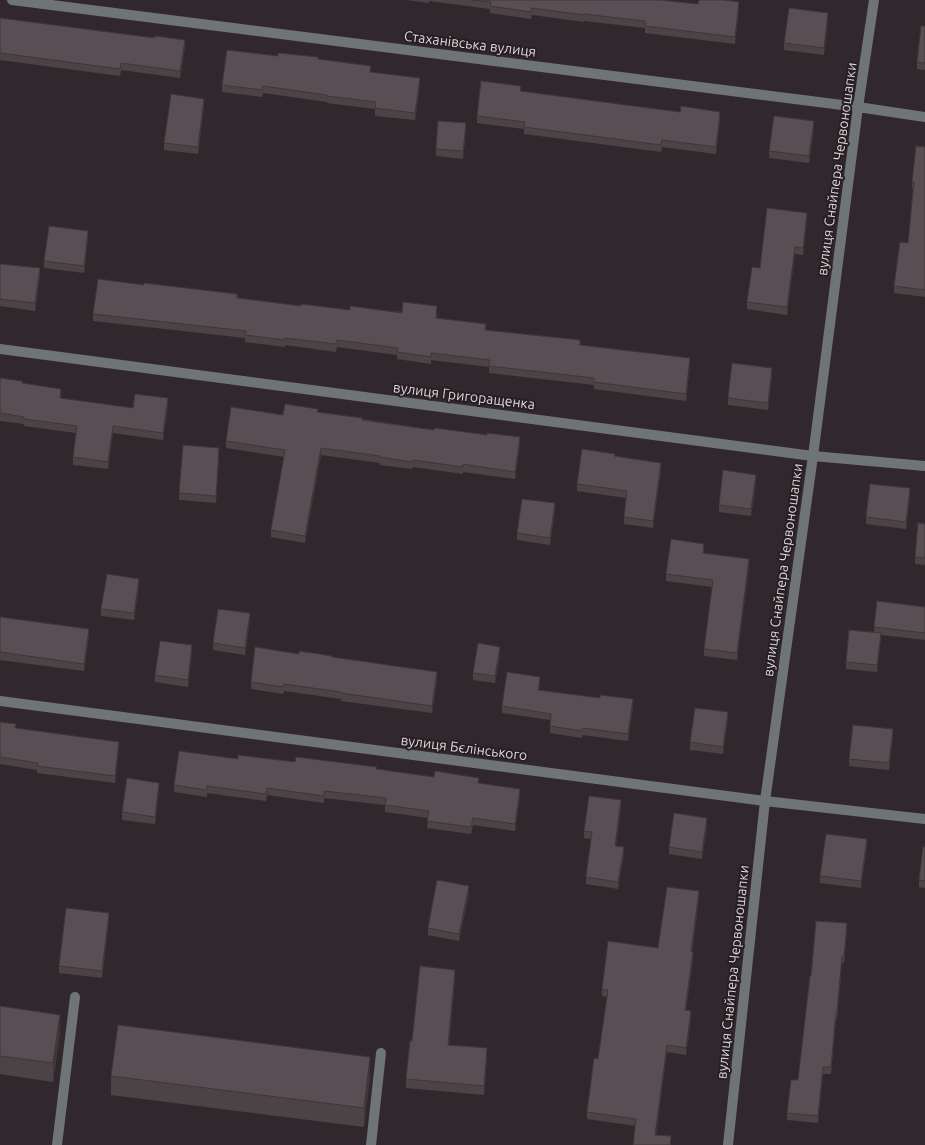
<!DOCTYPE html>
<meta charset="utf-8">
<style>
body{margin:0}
canvas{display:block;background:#31282d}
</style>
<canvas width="925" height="1145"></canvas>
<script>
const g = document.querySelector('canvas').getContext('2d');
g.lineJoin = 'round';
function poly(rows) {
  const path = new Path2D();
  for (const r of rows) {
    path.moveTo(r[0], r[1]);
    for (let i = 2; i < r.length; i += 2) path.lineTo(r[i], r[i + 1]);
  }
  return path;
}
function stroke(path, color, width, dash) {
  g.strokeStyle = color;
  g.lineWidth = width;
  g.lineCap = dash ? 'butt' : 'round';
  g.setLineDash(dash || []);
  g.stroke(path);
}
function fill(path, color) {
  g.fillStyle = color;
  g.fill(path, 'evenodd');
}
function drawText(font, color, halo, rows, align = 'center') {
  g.font = font + ' Ubuntu,sans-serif';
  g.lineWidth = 4;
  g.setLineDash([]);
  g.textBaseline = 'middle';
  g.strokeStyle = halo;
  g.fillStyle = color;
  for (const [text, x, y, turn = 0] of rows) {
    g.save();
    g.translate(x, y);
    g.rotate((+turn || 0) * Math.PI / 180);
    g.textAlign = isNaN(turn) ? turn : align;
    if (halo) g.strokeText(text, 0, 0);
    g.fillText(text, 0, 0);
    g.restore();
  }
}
const lane = poly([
 [57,1145,75,997],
 [371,1145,381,1053]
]);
const street = poly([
 [12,0,858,107,925,117],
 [0,349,813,456,925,466],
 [0,701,765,801,925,819],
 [728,1145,765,801,813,456,858,107,874,0]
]);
const wall = poly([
 [406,0,660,0,739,9,735,44,645,33,645,28,584,21,584,22,532,15,531,19,490,13,490,9,429,1,429,3],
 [0,18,185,47,180,78,121,70,120,76,0,60],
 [828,20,824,55,784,50,784,43],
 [925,26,925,70,917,69,917,62],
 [278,56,318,59,420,85,415,120,375,116,375,109,327,103,327,102,263,93,262,97,222,92,222,85],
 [521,91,720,119,716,154,662,147,661,152,608,145,524,134,524,129,477,123,477,116],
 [204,106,198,154,164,150,164,143],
 [814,128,809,163,769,158,769,151],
 [466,130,463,159,436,156,436,149],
 [925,147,925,297,894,293,894,286,908,243,913,189,912,189,912,182],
 [807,220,803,255,795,254,787,315,747,309,747,302,760,268],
 [88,238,84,273,44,268,44,261],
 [0,264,40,276,35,311,0,306],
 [144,285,301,306,350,310,437,313,437,318,486,330,580,345,690,365,686,401,594,389,594,385,489,373,489,367,431,360,431,364,397,359,397,355,337,347,336,352,285,345,285,347,245,342,245,338,93,321,93,314],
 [772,375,768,410,728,405,728,398],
 [0,378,22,383,61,396,61,398,133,408,168,405,163,440,113,433,108,469,73,465,73,457,76,433,24,426,24,424,0,421],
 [318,412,520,444,515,479,463,472,463,474,413,467,412,469,380,465,380,463,321,455,305,543,271,537,271,530,284,457,226,448,226,441,283,415],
 [219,455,216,503,179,500,179,493],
 [615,456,661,470,653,528,624,524,624,517,626,498,577,491,577,484],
 [756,482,751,516,719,512,719,505],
 [910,495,906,529,866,524,866,517],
 [555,510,550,545,517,540,517,533],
 [925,524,925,565,915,564,915,557],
 [704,553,749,566,737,660,704,656,704,649,712,587,666,581,666,574],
 [139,586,134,620,101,616,101,609],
 [925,607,925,640,881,635,877,672,846,669,846,662,874,632,874,627],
 [0,617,89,636,84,671,0,660],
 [250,620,245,655,213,650,213,643],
 [192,652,188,687,155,682,155,675],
 [299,654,332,657,437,679,432,713,341,701,341,699,284,691,283,694,251,689,251,682],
 [500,654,495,683,473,680,473,673],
 [540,684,539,690,633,706,628,741,583,735,582,738,550,733,550,720,502,713,502,706],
 [728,719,723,754,690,750,690,742],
 [0,722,16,728,119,749,115,783,37,773,37,770,0,764],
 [893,736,889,770,849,766,849,759],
 [238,759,295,762,376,769,479,784,520,796,515,831,473,825,471,834,427,828,428,818,385,812,385,805,324,798,324,803,267,795,266,801,207,793,207,797,174,792,174,785],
 [159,790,155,824,122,820,122,812],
 [621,807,616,846,624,854,618,889,586,884,586,877,591,839,584,838,584,831],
 [707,825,702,859,669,854,669,847],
 [867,846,861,888,820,883,820,876],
 [925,847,925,888,919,887,919,880],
 [469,893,459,941,428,935,428,928],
 [699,898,692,952,693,959,686,1010,691,1018,686,1055,667,1052,656,1135,671,1136,671,1145,633,1145,636,1126,587,1119,587,1112,598,1059,607,997,602,996,602,989,658,948],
 [109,920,102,978,59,973,59,966],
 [847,930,844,963,842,963,837,1019,836,1019,831,1074,823,1074,818,1123,787,1120,787,1113,798,1080,811,976],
 [455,979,449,1045,487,1057,484,1095,406,1088,406,1079,412,1041],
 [0,1006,60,1033,53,1082,0,1074],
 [370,1075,364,1127,111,1095,111,1076]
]);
const shadedWall = poly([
 [739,2,739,9,735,44,735,37],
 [828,13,828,20,824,55,824,48],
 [185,40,185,47,180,78,180,71],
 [420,78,420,85,415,120,415,113],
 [204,99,204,106,198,154,198,147],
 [720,112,720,119,716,154,716,147],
 [814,121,814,128,809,163,809,156],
 [466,123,466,130,463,159,463,151],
 [807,213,807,220,803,255,803,248],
 [88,231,88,238,84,273,84,266],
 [795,247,795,254,787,315,787,307],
 [40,268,40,276,35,311,35,303],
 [690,358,690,365,686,401,686,394],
 [772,368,772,375,768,410,768,403],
 [168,398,168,405,163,440,163,433],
 [113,426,113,433,108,469,108,462],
 [520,437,520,444,515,479,515,472],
 [321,448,321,455,305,543,305,536],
 [661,463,661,470,653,528,653,521],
 [756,475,756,482,751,516,751,509],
 [910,488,910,495,906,529,906,522],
 [555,503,555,510,550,545,550,538],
 [749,559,749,566,737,660,737,653],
 [139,579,139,586,134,620,134,613],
 [250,613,250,620,245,655,245,648],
 [89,629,89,636,84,671,84,664],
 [881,633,881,640,877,672,877,665],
 [192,645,192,652,188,687,188,680],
 [500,647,500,654,495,683,495,676],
 [437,672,437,679,432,713,432,706],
 [633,699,633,706,628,741,628,734],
 [728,712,728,719,723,754,723,747],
 [893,729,893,736,889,770,889,763],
 [119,742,119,749,115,783,115,776],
 [159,783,159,790,155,824,155,817],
 [520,789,520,796,515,831,515,824],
 [621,800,621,807,615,853,615,846],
 [707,818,707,825,702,859,702,852],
 [867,839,867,846,861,888,861,881],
 [624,847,624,854,618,889,618,882],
 [469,886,469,893,459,941,459,934],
 [699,891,699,898,691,959,691,952],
 [109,913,109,920,102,978,102,971],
 [847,923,847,930,844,963,844,956],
 [693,952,693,959,685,1017,685,1010],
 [842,956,842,963,837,1019,837,1012],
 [455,970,455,979,448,1054,448,1045],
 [691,1011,691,1018,686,1055,686,1048],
 [836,1012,836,1019,831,1074,831,1067],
 [60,1015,60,1033,53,1082,53,1063],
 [667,1045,667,1052,655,1142,655,1135],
 [487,1048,487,1057,484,1095,484,1086],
 [370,1057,370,1075,364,1127,364,1108],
 [823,1067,823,1074,818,1123,818,1116]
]);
const building = poly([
 [473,0,660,0,698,4,699,0,724,0,739,2,735,37,645,26,645,21,584,14,584,15,532,8,531,12,490,6,491,2,473,0],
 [789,8,828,13,824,48,784,43,789,8],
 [0,18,155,38,155,36,185,40,180,71,121,63,120,69,0,53,0,18],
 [921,26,925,26,925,63,917,62,921,26],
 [227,50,278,56,278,53,318,57,318,59,371,66,370,72,420,78,415,113,375,108,376,102,327,96,327,95,263,86,262,90,222,85,227,50],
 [481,81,521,86,520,91,626,105,680,112,681,106,720,112,716,147,662,140,661,145,608,138,524,127,525,122,477,116,481,81],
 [171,94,204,99,198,147,164,143,171,94],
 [774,116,814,121,809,156,769,151,774,116],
 [438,121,466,123,463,151,436,149,438,121],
 [916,146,925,147,925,290,894,286,900,242,908,243,914,182,912,182,916,146],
 [767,208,807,213,803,248,795,247,787,307,747,302,752,267,760,268,767,208],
 [49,226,88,231,84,266,44,261,49,226],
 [0,264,40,268,35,303,0,299,0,264],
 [98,279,144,285,144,283,237,294,237,298,301,306,301,304,350,310,350,306,402,313,403,302,437,306,436,318,486,324,485,330,580,340,580,345,690,358,686,394,594,382,594,378,489,366,490,360,431,353,431,357,397,352,398,348,337,340,336,344,285,338,285,340,245,335,246,331,93,314,98,279],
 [732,363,772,368,768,403,728,398,732,363],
 [0,378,22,381,22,383,61,389,60,398,133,408,135,394,168,398,163,433,113,426,108,462,73,457,77,426,24,419,24,417,0,413,0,378],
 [285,404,318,409,317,412,362,418,362,420,434,430,435,428,487,435,487,433,520,437,515,472,463,464,463,467,413,460,412,462,380,457,380,456,321,448,305,536,271,530,285,450,226,441,231,407,283,415,285,404],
 [183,445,219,448,216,496,179,493,183,445],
 [582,449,615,454,614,456,661,463,653,521,624,517,627,491,577,484,582,449],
 [723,470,756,475,751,509,719,505,723,470],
 [870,484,910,488,906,522,866,517,870,484],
 [522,499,555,503,550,538,517,533,522,499],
 [918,523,925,524,925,558,915,557,918,523],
 [671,539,704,544,703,553,749,559,737,653,704,649,713,580,666,574,671,539],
 [107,574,139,579,134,613,101,609,107,574],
 [877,601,925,607,925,633,874,627,877,601],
 [218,609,250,613,245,648,213,643,218,609],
 [0,617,89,629,84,664,0,652,0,617],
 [849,630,881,633,877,665,846,662,849,630],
 [160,641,192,645,188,680,155,675,160,641],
 [478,643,500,647,495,676,473,673,478,643],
 [255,647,299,654,299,651,332,656,332,657,437,672,432,706,341,693,341,692,284,684,283,687,251,682,255,647],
 [507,672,540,677,538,690,600,698,600,695,633,699,628,734,583,728,582,731,550,726,551,714,502,706,507,672],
 [695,708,728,712,723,747,690,742,695,708],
 [0,722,16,724,15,728,119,742,115,776,37,766,38,763,0,757,0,722],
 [853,725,893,729,889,763,849,759,853,725],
 [179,751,238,759,238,755,295,762,296,757,377,767,376,769,434,777,435,771,479,778,478,783,520,789,515,824,473,818,471,827,427,821,429,811,385,805,386,798,324,791,324,796,267,788,266,794,207,786,207,790,174,785,179,751],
 [127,778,159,783,155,817,122,812,127,778],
 [589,796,621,800,615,846,624,847,618,882,586,877,592,832,584,831,589,796],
 [674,813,707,818,702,852,669,847,674,813],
 [826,834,867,839,861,881,820,876,826,834],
 [923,847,925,847,925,881,919,880,923,847],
 [437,880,469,886,459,934,428,928,437,880],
 [667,887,699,891,691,952,693,952,685,1010,691,1011,686,1048,667,1045,655,1135,671,1136,670,1145,633,1145,636,1119,587,1112,594,1058,598,1059,608,990,602,989,608,941,658,948,667,887],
 [66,908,109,913,102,971,59,966,66,908],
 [816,921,847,923,844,956,842,956,837,1012,836,1012,831,1067,823,1067,818,1116,787,1113,791,1080,798,1080,810,976,811,976,816,921],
 [420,966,455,970,448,1045,487,1048,484,1086,406,1079,410,1041,412,1041,420,966],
 [0,1006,60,1015,53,1063,0,1056,0,1006],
 [118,1025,370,1057,364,1108,111,1076,118,1025]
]);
const streetNames = [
 ["Стаханівська вулиця",470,44,7],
 ["вулиця Снайпера Червоношапки",837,169,-82],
 ["вулиця Григоращенка",464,396,7],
 ["вулиця Снайпера Червоношапки",783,570,-82],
 ["вулиця Бєлінського",464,748,7],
 ["вулиця Снайпера Червоношапки",733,972,-84]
];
stroke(lane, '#6f7476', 10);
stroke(street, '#6f7476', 10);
fill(wall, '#4c4347');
fill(shadedWall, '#3e373a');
fill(building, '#584e53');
stroke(building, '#3e373a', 1);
drawText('14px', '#ddd7da', '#271f23', streetNames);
</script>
